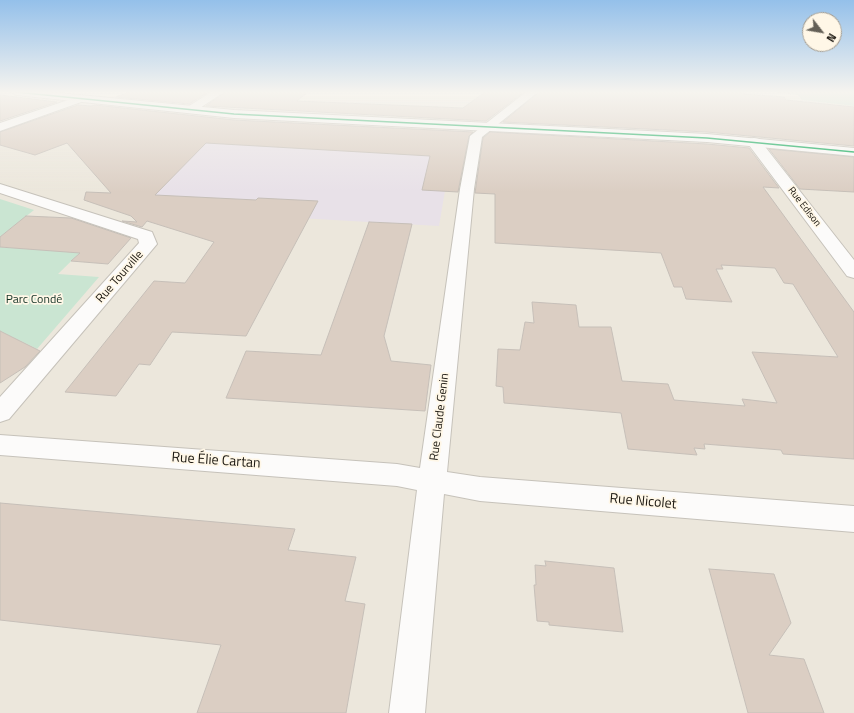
<!DOCTYPE html>
<meta charset="utf-8">
<style>
body{margin:0}
#map{position:relative;width:854px;height:713px;overflow:hidden;background:#ece7dc;font-family:"Titillium Web",sans-serif}
canvas{display:block}
.north{position:absolute;left:802px;top:12px;width:40px;height:40px;box-sizing:border-box;background:#fff7e7;border:1px solid #a49d91;border-radius:50%;rotate:121deg;font-size:11px;font-weight:700;line-height:16px;text-align:center;color:#1b1710}
.north::after{content:'';display:block;margin:auto;width:14px;height:18px;background:#646057;clip-path:polygon(50% 0,100% 100%,50% 72%,0 100%)}
</style>
<div id="map">
<canvas width="854" height="713"></canvas>
<div class="north">N</div>
</div>
<script>
const g = document.querySelector('canvas').getContext('2d');
g.lineJoin = 'round';
function fill(path, color) {
  g.fillStyle = color;
  g.fill(path, 'evenodd');
}
function poly(rows) {
  const path = new Path2D();
  for (const r of rows) {
    path.moveTo(r[0], r[1]);
    for (let i = 2; i < r.length; i += 2) path.lineTo(r[i], r[i + 1]);
  }
  return path;
}
function stroke(path, color, width, dash) {
  g.strokeStyle = color;
  g.lineWidth = width;
  g.lineCap = dash ? 'butt' : 'round';
  g.setLineDash(dash || []);
  g.stroke(path);
}
function drawText(font, color, halo, rows, align = 'center') {
  g.font = font + ' "Titillium Web",sans-serif';
  g.lineWidth = 3.5;
  g.setLineDash([]);
  g.textBaseline = 'middle';
  g.strokeStyle = halo;
  g.fillStyle = color;
  for (const [text, x, y, turn = 0] of rows) {
    g.save();
    g.translate(x, y);
    g.rotate((+turn || 0) * Math.PI / 180);
    g.textAlign = isNaN(turn) ? turn : align;
    if (halo) g.strokeText(text, 0, 0);
    g.fillText(text, 0, 0);
    g.restore();
  }
}
const education = poly([
 [454,138,439,226,246,215,134,204,197,142]
]);
const green = poly([
 [773,92,854,92,854,106,802,100,798,95],
 [0,199,34,210,0,237],
 [101,232,58,274,99,277,37,349,0,331,0,247,16,248,29,237]
]);
const building = poly([
 [129,92,208,92,189,104,116,97,129,92],
 [225,92,308,92,297,101,463,108,485,92,524,92,486,121,206,106,225,92],
 [539,92,743,92,744,94,784,97,786,100,854,107,854,146,707,132,503,122,539,92],
 [0,95,57,102,0,121,0,95],
 [78,105,91,106,95,105,234,120,473,132,469,136,458,192,422,190,430,156,206,143,155,195,256,200,258,198,318,201,246,336,172,332,150,365,139,364,116,396,65,392,154,281,185,283,214,242,147,221,142,227,122,221,137,222,131,216,84,200,86,192,111,193,67,143,35,155,0,145,0,132,78,105],
 [490,132,707,144,749,148,779,188,763,187,854,312,854,459,783,454,781,450,704,444,705,449,694,448,697,455,628,449,621,413,504,403,503,387,496,386,498,349,520,350,525,322,534,323,532,302,576,305,579,327,611,327,622,381,668,384,674,400,745,406,742,399,777,403,752,352,838,357,793,284,784,283,775,268,721,265,723,269,716,269,732,302,686,299,682,287,674,287,661,253,495,243,495,194,475,193,483,138,490,132],
 [769,149,854,157,854,192,800,189,769,149],
 [26,216,71,218,131,238,108,264,71,261,80,253,0,247,0,237,26,216],
 [369,222,412,224,384,336,391,361,431,365,425,411,226,398,246,351,321,355,369,222],
 [0,331,40,351,25,367,0,383,0,331],
 [0,503,295,529,288,550,356,557,345,601,365,604,346,713,197,713,221,645,0,620,0,503],
 [545,561,614,568,623,632,549,625,549,622,537,621,534,585,536,585,535,565,546,566,545,561],
 [709,569,774,574,791,623,769,655,804,659,824,713,748,713,709,569]
]);
const minor = poly([
 [211,92,224,92,194,112,186,112,184,110,186,108,211,92],
 [526,92,538,92,482,137,474,189,447,472,480,477,854,506,854,532,480,501,444,494,425,713,389,713,417,490,397,486,0,455,0,435,397,464,420,468,460,189,470,136,526,92],
 [80,96,84,97,86,99,84,101,0,131,0,123,80,96],
 [754,138,759,139,854,260,854,278,847,276,749,145,748,142,749,139,754,138],
 [0,184,152,232,157,244,9,419,0,422,0,397,139,243,138,239,0,193,0,184]
]);
const tertiary = poly([
 [11,92,49,92,234,110,707,134,854,148,854,156,707,142,234,118,16,95,11,92]
]);
const bus1 = poly([
 [16,92,234,114,707,138,854,152]
]);
const farStreetnames = [
 ["Rue Edison",804,207,52]
];
const streetNames = [
 ["Rue Tourville",120,277,-49],
 ["Rue Claude Genin",440,417,-83]
];
const parkNames = [
 ["Parc Condé",34,300]
];
const nearStreetnames = [
 ["Rue Élie Cartan",216,461,4],
 ["Rue Nicolet",643,502,5]
];
fill(education, '#e8e1e8');
fill(green, '#cae5d2');
fill(building, '#dbcec3');
stroke(building, '#c6bfb8', 1);
stroke(minor, '#c6c2ba', 2);
stroke(tertiary, '#c6c2ba', 2);
fill(minor, '#fcfbfa');
fill(tertiary, '#fcfbfa');
stroke(bus1, '#00a651', 1.5);
const sky = g.createLinearGradient(0, 0, 0, 192);
sky.addColorStop(0, '#94c0ea');
sky.addColorStop(0.48, '#f6f4ef');
sky.addColorStop(1, '#f6f4ef00');
g.fillStyle = sky;
g.fillRect(0, 0, 854, 192);
drawText('10px', '#1b1710', '#fff7e7', farStreetnames);
drawText('12px', '#1b1710', '#fff7e7', streetNames);
drawText('12px', '#123124', '#fff7e7', parkNames);
drawText('14px', '#1b1710', '#fff7e7', nearStreetnames);
</script>
